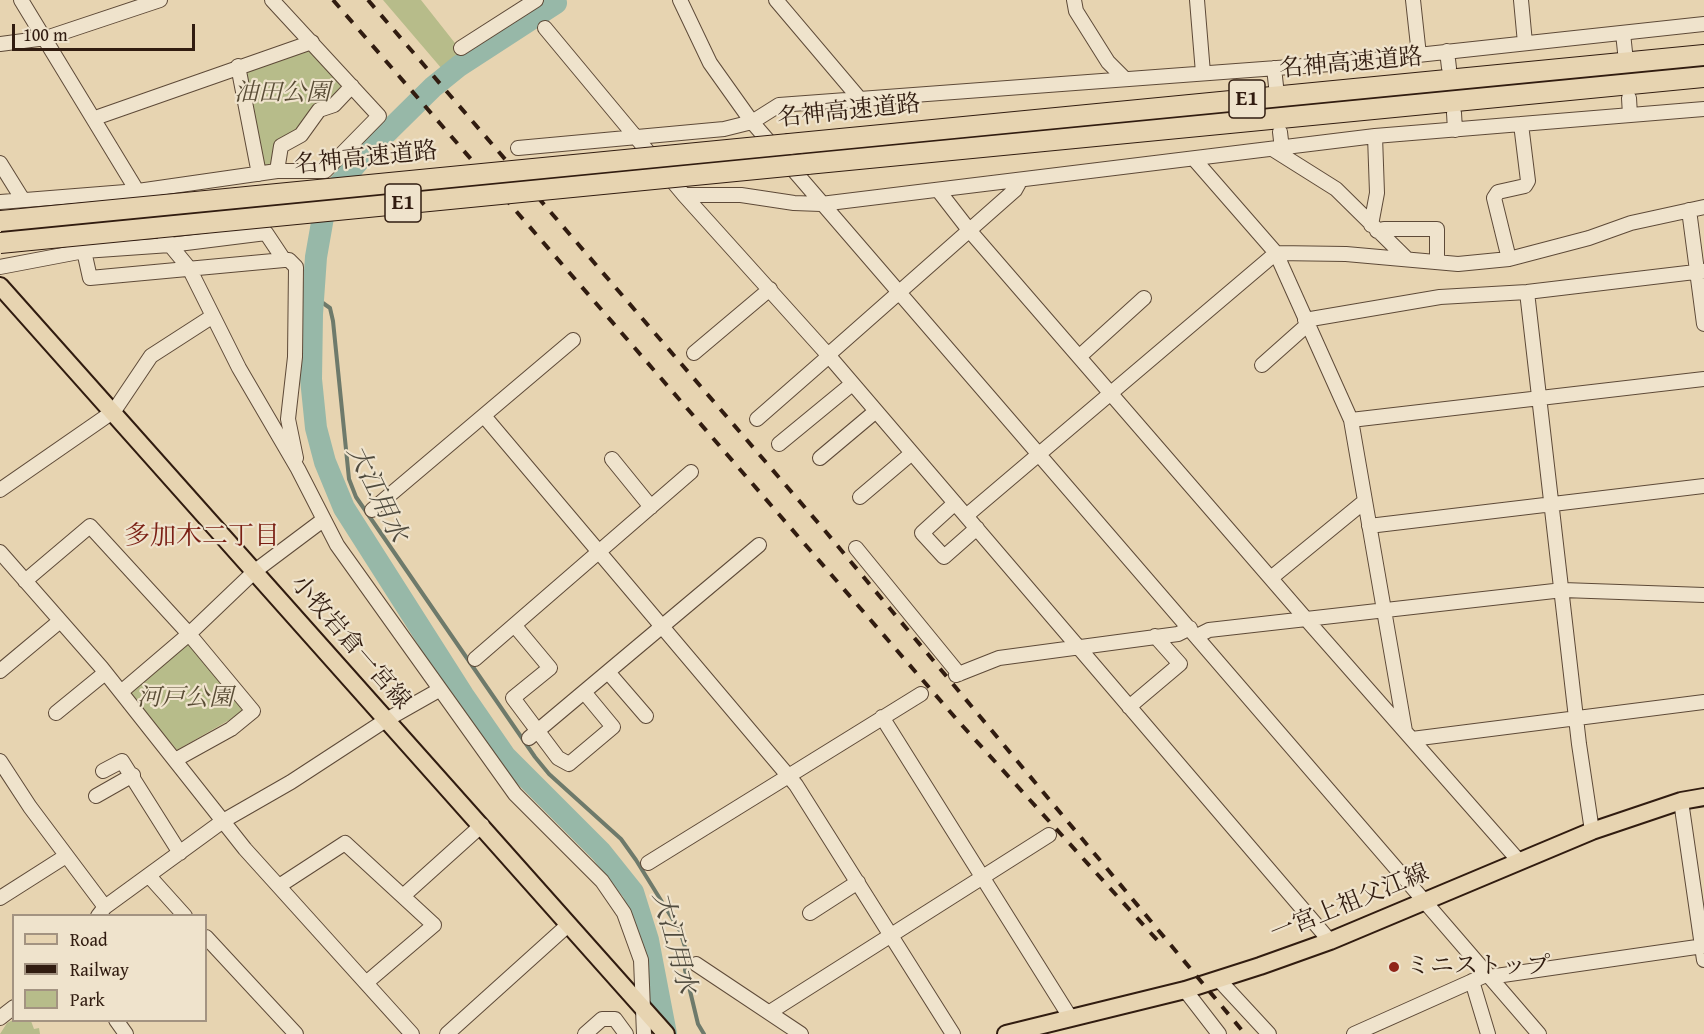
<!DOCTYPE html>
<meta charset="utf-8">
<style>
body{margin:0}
#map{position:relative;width:1704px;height:1034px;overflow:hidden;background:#e7d4b1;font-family:"Gentium Book Plus",serif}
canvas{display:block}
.legend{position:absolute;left:12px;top:914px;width:195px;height:108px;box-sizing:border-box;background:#efe3cc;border:2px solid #a39381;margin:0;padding:8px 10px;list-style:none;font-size:18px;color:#311c10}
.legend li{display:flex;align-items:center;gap:12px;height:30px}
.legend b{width:30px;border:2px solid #a39381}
.scale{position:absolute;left:12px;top:24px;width:183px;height:27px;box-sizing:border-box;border:3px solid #311c10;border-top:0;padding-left:8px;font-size:18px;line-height:21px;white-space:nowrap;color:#311c10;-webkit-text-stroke:4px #efe3cc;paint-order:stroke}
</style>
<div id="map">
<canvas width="1704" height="1034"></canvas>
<ul class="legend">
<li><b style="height:8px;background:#e7d4b1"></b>Road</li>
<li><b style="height:8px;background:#311c10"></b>Railway</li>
<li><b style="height:16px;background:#b7bc8a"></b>Park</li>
</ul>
<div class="scale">100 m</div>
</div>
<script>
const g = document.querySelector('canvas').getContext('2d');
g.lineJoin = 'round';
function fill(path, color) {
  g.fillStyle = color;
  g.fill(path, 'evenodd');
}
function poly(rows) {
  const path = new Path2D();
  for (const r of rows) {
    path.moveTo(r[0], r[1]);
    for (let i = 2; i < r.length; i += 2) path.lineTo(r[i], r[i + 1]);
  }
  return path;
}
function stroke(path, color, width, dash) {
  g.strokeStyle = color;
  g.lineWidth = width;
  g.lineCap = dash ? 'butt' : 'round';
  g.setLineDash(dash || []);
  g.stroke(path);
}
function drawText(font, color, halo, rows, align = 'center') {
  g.font = font + ' "Gentium Book Plus","Noto Serif JP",serif';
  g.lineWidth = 4.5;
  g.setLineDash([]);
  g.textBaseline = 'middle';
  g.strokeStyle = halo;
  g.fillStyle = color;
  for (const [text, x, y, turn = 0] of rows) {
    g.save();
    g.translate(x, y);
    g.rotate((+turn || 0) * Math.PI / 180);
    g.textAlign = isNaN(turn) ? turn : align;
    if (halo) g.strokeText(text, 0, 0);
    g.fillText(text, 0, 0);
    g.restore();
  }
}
const green = poly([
 [383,0,421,0,462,52,442,69],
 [311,49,343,84,271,166,263,167,245,72],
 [188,643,245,711,177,750,130,694],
 [13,1020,31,1021,34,1029,39,1028,40,1034,0,1034,7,1023]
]);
const stream = poly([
 [556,3,563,0],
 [313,296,330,308,333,321,349,479,356,497,535,757,549,774,621,839,636,860,680,931,685,947,685,970,698,1024,704,1034]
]);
const river = poly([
 [556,3,459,66,433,87,362,157,326,200,316,257,312,314,311,379,316,428,325,462,344,508,463,695,505,756,601,852,633,892,648,940,666,1034]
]);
const minor = poly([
 [21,0,170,245,189,268,239,368,298,469,337,545,515,794,602,881,624,913,641,960,644,1034],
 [680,0,710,63,752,122,1539,1034],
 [776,0,859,98],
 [1074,0,1076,11,1108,62,1125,79],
 [1197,0,1203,73],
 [1413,0,1419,55],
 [1521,0,1525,43],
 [545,28,684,195,829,356,1330,941],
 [1623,33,1625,52],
 [0,44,46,38,160,0],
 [461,48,536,0],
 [1447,51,1449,68],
 [238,66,259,174],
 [1274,68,1276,86],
 [1629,98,1630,115],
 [1454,113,1455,130],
 [95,118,312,42],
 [1280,132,1282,149],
 [518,148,724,129,752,122,779,105,1344,63,1704,24],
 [1274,150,1336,189,1407,259],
 [1194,159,1276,253,1351,420,1405,731],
 [0,163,23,200],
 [277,171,281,146,301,135,319,110,334,105,352,86],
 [938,190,969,230,1306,619,1519,861],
 [684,195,741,195,794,203,821,204,1375,136,1704,109],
 [0,202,138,191,277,171,325,171,379,116,272,0],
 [1689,210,1704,324],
 [1371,225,1377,193,1375,136],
 [1377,231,1384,229,1437,229,1437,262],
 [84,251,90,278,284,260,289,260,296,267,295,357,288,419,296,458],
 [1509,259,1494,198,1498,192,1525,186,1528,181,1521,124],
 [0,267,84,251,170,245,266,233,284,260],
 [1527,292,1579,744,1592,831],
 [1305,320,1440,297,1527,292,1704,271],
 [694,353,770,289],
 [828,355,1015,190,1020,181],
 [1080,356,1144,298],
 [1262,365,1307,325],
 [484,416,796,785,953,1034],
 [757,419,829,356],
 [1351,420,1704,379],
 [779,444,852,384],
 [820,458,876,411],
 [612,459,651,507],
 [0,490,114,411,151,356,213,316],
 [860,497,912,453],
 [955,503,922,533,944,557,977,528],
 [372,510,573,340],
 [966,516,1276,253,1346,254,1458,264,1509,259,1589,238,1631,223,1704,207],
 [1369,526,1704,486],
 [856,548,959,674],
 [0,552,101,667,245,849,412,1034],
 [1271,578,1365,501],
 [25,581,90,526,189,634,253,711,231,729,175,760],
 [515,626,550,668,513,698,558,758,569,764,613,727,584,692],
 [1197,636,1209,630,1563,590,1704,595],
 [475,659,691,472],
 [0,671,60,621],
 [608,672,646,716],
 [956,675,999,658,1178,634,1190,628],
 [121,692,189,634,255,571,323,520],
 [1129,707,1180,664,1155,636],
 [56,713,105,673],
 [882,717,1070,1017],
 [529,738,759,545],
 [1412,739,1704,702],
 [0,761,30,807,105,907],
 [103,771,122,761,180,853],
 [96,796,133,775],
 [1681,801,1704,960],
 [648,863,921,694],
 [149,876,185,916],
 [279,886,345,843,434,925,366,983],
 [403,896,482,825],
 [0,898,66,856],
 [810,913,858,882],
 [98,916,105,907,223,821,291,782,386,720,439,690],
 [206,937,296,1034],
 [696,964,801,1034],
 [1489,977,1704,946],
 [1219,980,1269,1034],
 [1472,981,1488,1034],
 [1185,990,1219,1034],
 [770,1012,1049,835],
 [0,1018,14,1007],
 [116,1020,126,1034],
 [447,1034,568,925],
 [585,1034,602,1019,615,1019,626,1034],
 [1354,1034,1486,975]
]);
const major = poly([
 [0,286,666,1034],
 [1006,1034,1185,990,1260,966,1330,941,1592,831,1681,801,1704,797]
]);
const highway = poly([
 [789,144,1704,55],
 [807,164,1704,77]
]);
const rail = poly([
 [333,0,959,722,1158,941],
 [368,0,826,532,1245,1034]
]);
const highwayBridge = poly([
 [0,221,789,144],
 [0,243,807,164]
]);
const markers = [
 [1394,967,6,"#8f2418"]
];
const shields = [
 [1247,99,36],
 [403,203,36]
];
const shieldNames = [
 ["E1",1247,99],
 ["E1",403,203]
];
const streetNames = [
 ["名神高速道路",1351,64,-5],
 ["名神高速道路",849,112,-6],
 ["名神高速道路",366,159,-6],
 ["小牧岩倉一宮線",350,643,49],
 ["一宮上祖父江線",1350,904,-22]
];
const parkNames = [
 ["油田公園",282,94],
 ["河戸公園",185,699]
];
const poiNames = [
 ["ミニストップ",1406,967]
];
const waterNames = [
 ["大江用水",376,494,64],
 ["大江用水",673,943,75]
];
const neighbourhoodNames = [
 ["多加木二丁目",202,537]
];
fill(green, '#b7bc8a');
stroke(stream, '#6e7a6b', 4);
stroke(river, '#97b8a8', 22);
stroke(minor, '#5e4a38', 16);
stroke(major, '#311c10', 20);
stroke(highway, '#311c10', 22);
stroke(minor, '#efe3cc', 14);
stroke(major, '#e7d4b1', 16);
stroke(highway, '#e7d4b1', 20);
stroke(rail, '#311c10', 4, [10, 10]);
stroke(highwayBridge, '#311c10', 22, []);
stroke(highwayBridge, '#e7d4b1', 20);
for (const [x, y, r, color] of markers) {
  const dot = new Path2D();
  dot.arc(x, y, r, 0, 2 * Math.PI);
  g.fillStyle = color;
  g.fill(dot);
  stroke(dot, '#efe3cc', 2);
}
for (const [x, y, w] of shields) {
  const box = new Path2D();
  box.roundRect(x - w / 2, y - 19, w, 38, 4.5);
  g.fillStyle = '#efe3cc';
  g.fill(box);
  stroke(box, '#311c10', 1.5);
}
drawText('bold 22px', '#311c10', null, shieldNames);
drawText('24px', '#311c10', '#efe3cc', streetNames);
drawText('italic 24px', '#594c35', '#efe3cc', parkNames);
drawText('24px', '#311c10', '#efe3cc', poiNames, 'left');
drawText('italic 26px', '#504b3e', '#efe3cc', waterNames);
drawText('26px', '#7a1f14', '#efe3cc', neighbourhoodNames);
</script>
